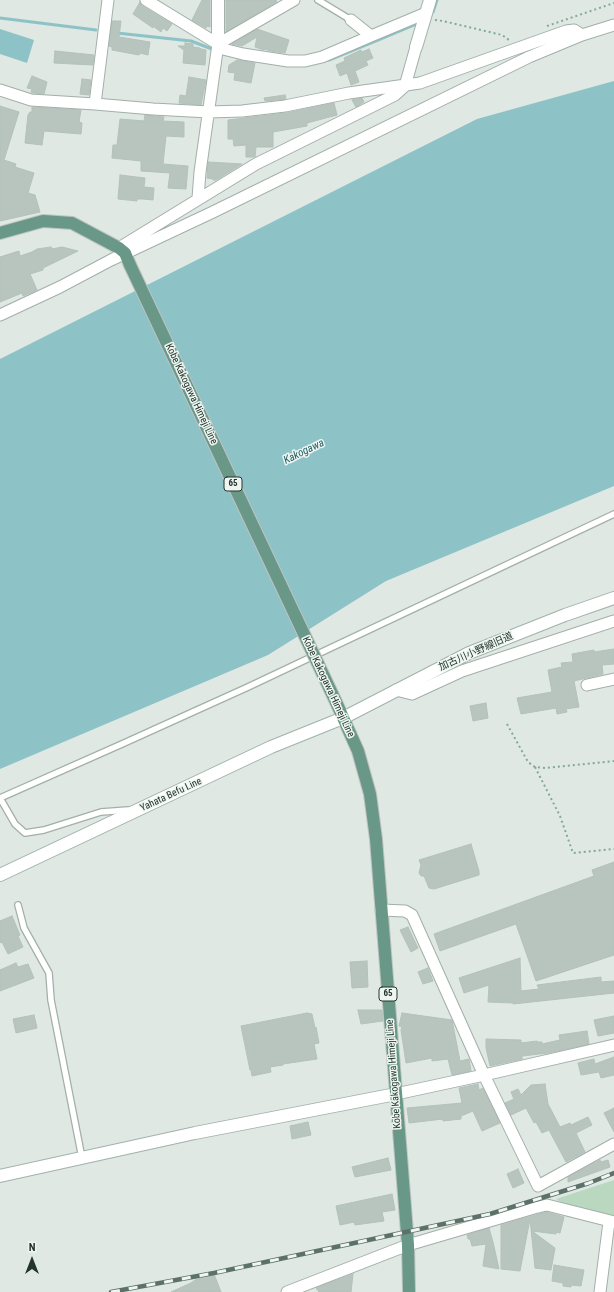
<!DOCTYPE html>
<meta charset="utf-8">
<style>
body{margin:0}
#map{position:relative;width:614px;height:1292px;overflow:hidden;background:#dfe8e3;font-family:"Roboto Condensed",sans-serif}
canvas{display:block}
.north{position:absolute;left:12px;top:1240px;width:40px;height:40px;-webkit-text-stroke:3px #eff5f1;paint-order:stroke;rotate:0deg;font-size:11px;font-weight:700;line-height:16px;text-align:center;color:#22362f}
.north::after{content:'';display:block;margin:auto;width:14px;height:18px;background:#22362f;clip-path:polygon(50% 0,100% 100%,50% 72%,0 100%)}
</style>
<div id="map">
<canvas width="614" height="1292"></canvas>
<div class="north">N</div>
</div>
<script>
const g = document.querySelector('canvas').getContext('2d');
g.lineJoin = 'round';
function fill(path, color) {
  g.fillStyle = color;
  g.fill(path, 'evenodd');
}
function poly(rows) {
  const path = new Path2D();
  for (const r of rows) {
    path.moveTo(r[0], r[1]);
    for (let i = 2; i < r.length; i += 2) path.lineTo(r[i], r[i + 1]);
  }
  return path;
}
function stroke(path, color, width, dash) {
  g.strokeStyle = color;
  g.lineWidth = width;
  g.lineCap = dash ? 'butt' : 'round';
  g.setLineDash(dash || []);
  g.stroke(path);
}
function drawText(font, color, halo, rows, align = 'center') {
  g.font = font + ' "Roboto Condensed","Noto Sans JP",sans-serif';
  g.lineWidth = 3;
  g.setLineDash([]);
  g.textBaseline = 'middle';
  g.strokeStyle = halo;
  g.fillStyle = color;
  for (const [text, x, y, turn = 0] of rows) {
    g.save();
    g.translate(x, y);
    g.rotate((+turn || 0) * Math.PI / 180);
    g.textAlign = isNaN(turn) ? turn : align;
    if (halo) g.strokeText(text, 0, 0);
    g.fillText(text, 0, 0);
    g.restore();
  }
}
const green = poly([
 [614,1180,614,1217,578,1209,562,1203,556,1199]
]);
const water = poly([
 [0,29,34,40,27,63,0,54],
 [614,81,614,486,386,581,268,655,0,769,0,359,477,119]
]);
const stream = poly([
 [433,12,437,0],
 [0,18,96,30],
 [117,33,191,41,212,49],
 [329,60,378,40,416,24]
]);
const building = poly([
 [202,0,210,0,210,27,207,26,206,28,192,20,202,0],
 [226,0,277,0,275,1,277,2,226,32,226,0],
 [140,2,142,6,172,24,167,31,163,28,161,32,153,26,153,28,133,14,140,2],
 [112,21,121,21,119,37,150,42,148,55,140,53,139,55,112,50,112,47,109,46,112,21],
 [257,29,289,40,285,53,270,51,265,49,264,50,255,47,257,37,242,46,232,44,257,29],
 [185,43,193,44,193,47,200,48,201,49,206,50,205,65,183,63,184,50,178,46,185,46,185,43],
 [369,49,373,58,366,61,368,65,355,71,359,82,351,85,347,73,340,76,336,65,345,61,344,58,361,50,362,52,369,49],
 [55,51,94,55,93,65,54,63,55,51],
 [237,60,255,63,251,83,234,80,235,73,228,72,229,65,237,60],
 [32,76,47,82,44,94,33,93,31,92,32,89,27,88,32,76],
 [189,77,206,80,201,105,179,103,180,95,186,96,189,77],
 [82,79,91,80,89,95,80,94,82,79],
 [285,95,286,99,265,101,264,98,285,95],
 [362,98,364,102,356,107,352,100,362,98],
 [334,103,337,115,307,123,307,126,273,132,273,147,256,147,255,157,246,157,246,145,234,146,233,139,228,139,228,120,286,113,334,103],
 [0,106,19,112,4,160,16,164,15,167,34,173,28,193,35,195,40,212,0,221,0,106],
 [32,107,81,110,79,122,82,123,81,134,44,131,42,145,25,143,28,115,30,112,32,112,32,107],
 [145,115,164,117,163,121,184,122,184,137,166,136,163,164,188,166,186,189,168,188,170,173,141,171,141,161,112,158,113,145,117,145,120,119,144,121,145,115],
 [208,162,242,164,216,180,213,180,213,179,207,178,208,162],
 [120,175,145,178,144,187,154,188,153,200,143,199,137,199,137,201,118,199,120,175],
 [51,247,52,249,62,247,78,251,43,268,43,270,30,274,37,290,23,296,22,293,0,302,0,257,19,251,20,256,32,252,37,249,51,247],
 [614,649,614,664,602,665,603,674,574,681,579,707,566,709,567,712,557,714,556,708,521,714,517,698,552,692,548,670,562,667,561,663,573,662,572,654,594,650,594,652,614,649],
 [486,703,488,718,473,721,470,706,486,703],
 [471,844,479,871,479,875,434,889,429,888,424,876,421,876,419,873,421,865,419,860,471,844],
 [614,862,614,955,536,981,516,924,440,951,434,934,594,876,592,870,614,862],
 [12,916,20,935,18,936,23,947,8,954,2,942,0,943,0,921,12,916],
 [408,927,418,948,411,952,400,930,408,927],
 [520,958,521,991,539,989,537,985,601,977,601,982,614,981,614,993,513,1004,513,1003,488,1002,489,985,464,993,459,978,520,958],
 [367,961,368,987,352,988,350,962,367,961],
 [16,963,18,967,28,964,34,978,0,991,0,970,16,963],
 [428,968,433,981,423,984,418,972,428,968],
 [358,1010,382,1010,383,1021,361,1024,358,1010],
 [307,1013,312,1014,315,1028,316,1027,319,1043,314,1044,317,1059,283,1064,283,1065,270,1067,271,1072,252,1076,251,1070,250,1070,241,1026,307,1013],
 [402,1013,452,1020,460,1061,469,1059,471,1071,452,1075,448,1059,432,1061,432,1058,406,1063,401,1030,402,1027,399,1026,402,1013],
 [34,1015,37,1028,16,1033,13,1019,34,1015],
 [614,1016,614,1033,598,1036,594,1020,614,1016],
 [587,1031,589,1044,548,1053,522,1056,522,1059,490,1066,486,1048,486,1039,521,1040,521,1043,537,1041,537,1042,542,1042,542,1044,560,1040,559,1035,587,1031],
 [614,1057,614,1075,601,1078,599,1072,581,1075,578,1063,594,1059,595,1064,614,1057],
 [478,1084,479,1090,483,1088,500,1123,482,1131,473,1111,461,1116,461,1119,443,1121,443,1119,409,1123,407,1108,462,1103,459,1088,478,1084],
 [545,1084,548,1104,560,1127,570,1123,571,1125,588,1117,592,1125,576,1133,585,1152,566,1162,549,1130,542,1133,536,1122,534,1123,526,1108,511,1115,505,1103,514,1099,511,1092,518,1089,521,1095,531,1085,545,1084],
 [614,1108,614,1132,604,1113,614,1108],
 [308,1122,311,1135,292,1139,290,1126,308,1122],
 [388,1158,391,1170,355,1177,352,1167,388,1158],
 [600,1160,601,1162,608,1160,610,1167,568,1182,568,1177,600,1160],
 [518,1169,524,1183,513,1188,507,1174,518,1169],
 [392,1194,395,1210,382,1212,384,1221,355,1225,354,1222,340,1225,336,1206,392,1194],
 [546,1212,564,1217,560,1233,556,1232,556,1234,532,1231,555,1248,551,1270,535,1268,530,1219,520,1271,501,1269,501,1225,546,1212],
 [489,1228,493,1242,499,1269,483,1266,486,1244,472,1246,470,1239,468,1239,467,1235,489,1228],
 [554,1265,584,1270,581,1286,571,1285,571,1287,563,1286,563,1283,552,1281,554,1265],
 [214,1274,221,1292,171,1292,191,1283,195,1280,214,1274],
 [353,1274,351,1292,319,1292,316,1288,353,1274]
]);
const path = poly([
 [435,20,443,21,502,35,509,40],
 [547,26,614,3],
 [507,724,528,762,535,767,545,768,614,761],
 [535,767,560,816,573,853,614,849]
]);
const lane = poly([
 [318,0,351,20],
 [0,798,122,744,248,687,614,514],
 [0,798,15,824,25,833,44,830,101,812,128,810],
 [18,905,24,928,49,973,51,1000,82,1158]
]);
const street = poly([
 [146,0,218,44,223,49,243,54,288,61,305,61,322,57,371,36],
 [351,20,371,36,426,13],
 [218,44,294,0],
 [0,90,31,100,95,104,153,109,209,112,242,111,285,106,349,93,420,83,566,31,574,30,582,35],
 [95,104,108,0],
 [198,198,200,172,218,44],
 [119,248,256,164,395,95,405,86,416,47],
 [0,315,60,287,111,260,213,212,529,57,582,35,614,25],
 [587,685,614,679],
 [396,690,412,694,462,671,614,621],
 [381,910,405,911,412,915,484,1075,538,1186,614,1144],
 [396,1094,484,1075,614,1045],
 [287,1292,408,1245,534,1208,547,1205,614,1222],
 [600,1292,609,1222]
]);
const secondary = poly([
 [218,44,218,0],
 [416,47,430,0],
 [0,875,271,747,343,718,469,653,565,615,614,598],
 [0,1176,195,1133,396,1094]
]);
const primary = poly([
 [0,233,43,221,72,223,119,248,125,253,130,265],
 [336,702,358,751,370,794,376,839,408,1245,409,1292]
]);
const rail = poly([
 [111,1292,214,1273,490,1214,589,1183,614,1173]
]);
const primaryBridge = poly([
 [130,265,336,702]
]);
const shields = [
 [233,484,18],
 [388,994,18]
];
const shieldNames = [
 ["65",233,484],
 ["65",388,994]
];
const streetNames = [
 ["Kobe Kakogawa Himeji Line",191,394,65],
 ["加古川小野線旧道",476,652,-24],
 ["Kobe Kakogawa Himeji Line",328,687,65],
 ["Yahata Befu Line",171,795,-25],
 ["Kobe Kakogawa Himeji Line",394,1074,-94]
];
const waterNames = [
 ["Kakogawa",304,452,-26]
];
fill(green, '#bad7c0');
fill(water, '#8dc2c7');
stroke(stream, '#8dc2c7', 3);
fill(building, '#b8c5bf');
stroke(building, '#b2c1ba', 1);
stroke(lane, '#a3afa9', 8);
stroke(street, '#a3afa9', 13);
stroke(secondary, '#a0b2aa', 14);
stroke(primary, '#bdc3c1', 14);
stroke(path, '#83a899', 2, [2, 3]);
stroke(lane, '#fff', 5.5);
stroke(street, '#fff', 11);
stroke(secondary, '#fff', 12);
stroke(primary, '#699888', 12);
stroke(rail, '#5c716a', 4.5);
stroke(rail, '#eff5f1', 3, [9]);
stroke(primaryBridge, '#bdc3c1', 14, []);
stroke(primaryBridge, '#699888', 12);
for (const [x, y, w] of shields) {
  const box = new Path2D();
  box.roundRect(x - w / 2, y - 7, w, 14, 3);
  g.fillStyle = '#eff5f1';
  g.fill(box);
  stroke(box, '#22362f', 1);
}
drawText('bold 9px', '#22362f', null, shieldNames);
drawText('10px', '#22362f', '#eff5f1', streetNames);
drawText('italic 11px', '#256369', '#eff5f1', waterNames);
</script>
